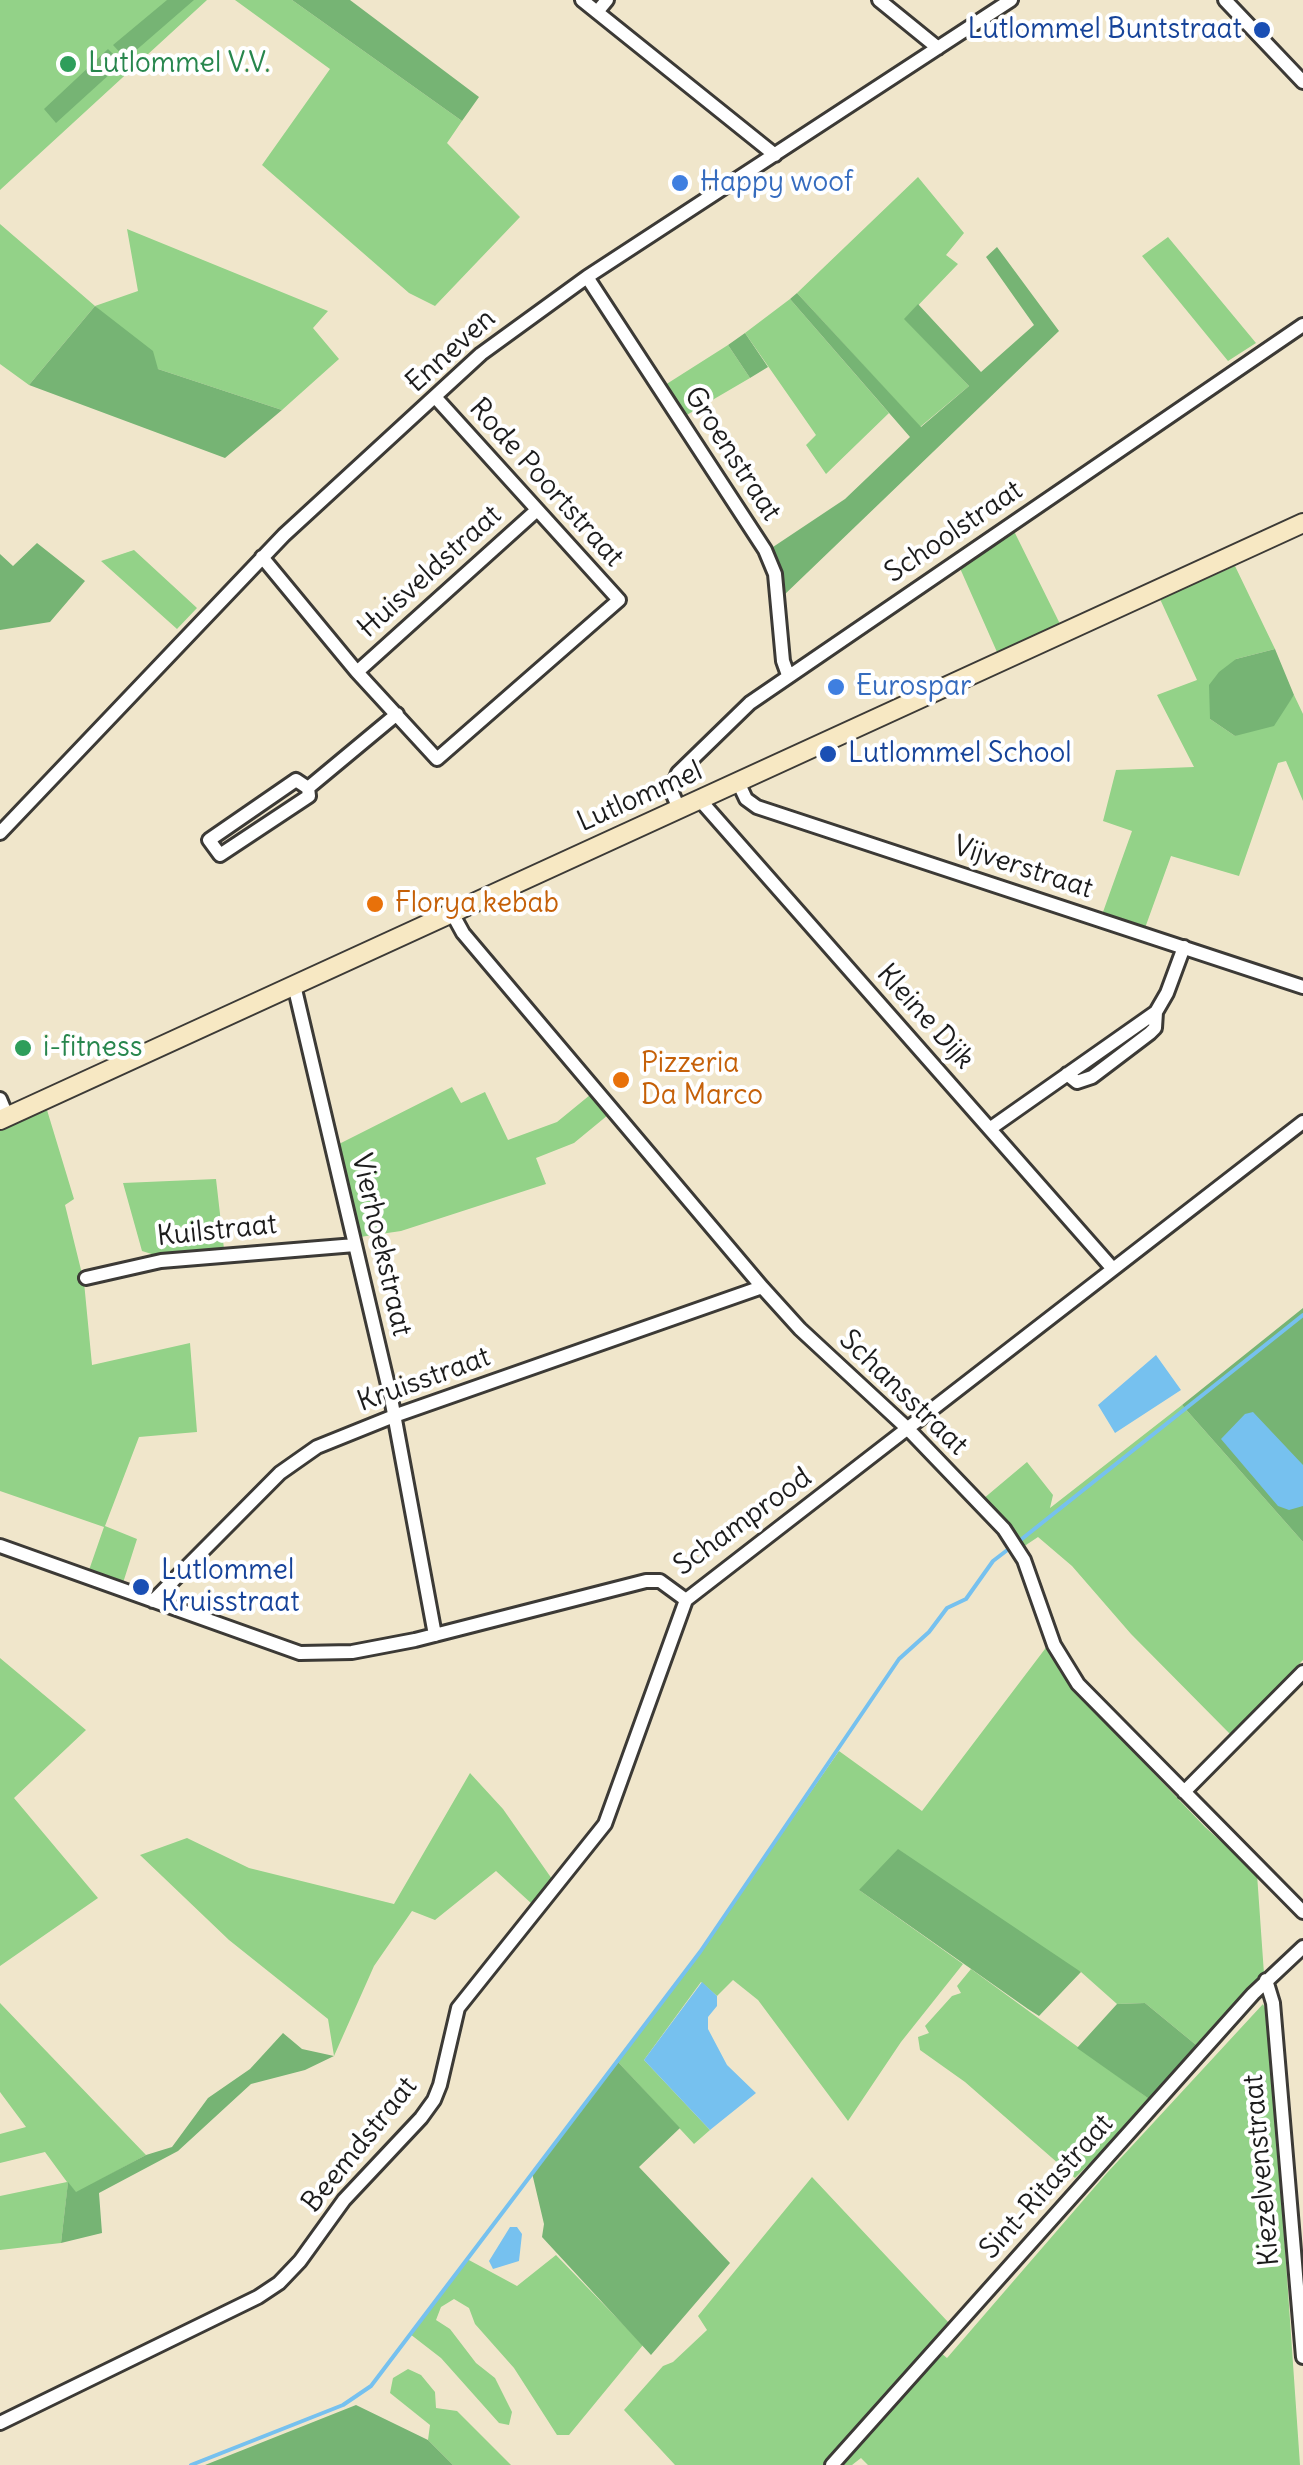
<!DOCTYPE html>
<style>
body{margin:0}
canvas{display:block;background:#f0e6cb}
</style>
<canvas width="1303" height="2465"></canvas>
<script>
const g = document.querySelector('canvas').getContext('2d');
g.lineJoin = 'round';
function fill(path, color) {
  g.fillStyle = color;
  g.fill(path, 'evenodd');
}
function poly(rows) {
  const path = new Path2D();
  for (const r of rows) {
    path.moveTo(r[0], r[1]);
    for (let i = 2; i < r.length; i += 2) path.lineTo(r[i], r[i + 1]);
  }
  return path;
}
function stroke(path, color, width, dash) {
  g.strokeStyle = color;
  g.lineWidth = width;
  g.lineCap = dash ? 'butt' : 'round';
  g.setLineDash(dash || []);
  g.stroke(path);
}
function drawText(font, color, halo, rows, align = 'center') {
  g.font = font + ' Delius,sans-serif';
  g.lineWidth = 8;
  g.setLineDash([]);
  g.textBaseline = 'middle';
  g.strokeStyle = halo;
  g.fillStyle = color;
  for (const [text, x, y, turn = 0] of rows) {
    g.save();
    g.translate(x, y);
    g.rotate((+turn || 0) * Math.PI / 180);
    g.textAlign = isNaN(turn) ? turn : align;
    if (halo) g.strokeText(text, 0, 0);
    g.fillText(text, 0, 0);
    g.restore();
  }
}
const green = poly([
 [0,0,207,0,0,190],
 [235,0,292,0,462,121,447,143,520,217,435,306,409,293,262,165,330,69],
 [918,177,964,233,946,255,958,264,905,319,969,386,920,427,797,293],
 [0,224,95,306,138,291,127,229,328,311,313,328,339,359,282,410,158,369,95,306,29,385,0,364],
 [1168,237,1256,343,1228,361,1142,256],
 [790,299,889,413,826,474,806,445,816,435,745,333],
 [728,345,750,378,685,416,665,385],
 [1013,529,1060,624,997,652,959,566],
 [134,550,197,608,177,629,101,561],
 [1235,566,1275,649,1236,659,1210,719,1235,736,1285,707,1294,695,1303,714,1303,801,1286,761,1278,763,1239,876,1171,856,1145,928,1103,912,1132,831,1103,821,1116,770,1194,767,1157,695,1197,680,1160,599],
 [452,1087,461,1103,485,1092,508,1140,557,1122,590,1095,608,1115,574,1143,536,1158,546,1184,401,1231,360,1237,339,1144],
 [47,1110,74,1199,65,1205,84,1282,92,1365,190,1343,197,1432,139,1437,105,1526,137,1539,122,1586,88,1573,104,1527,0,1491,0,1131],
 [216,1179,224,1249,158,1256,142,1251,123,1183],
 [1182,1405,1303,1542,1303,1660,1231,1735,1131,1634,1072,1566,1038,1537,1023,1547,983,1499,1027,1462,1053,1495,1050,1508],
 [1048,1645,1059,1670,1072,1688,1205,1827,1257,1874,1264,1974,1201,2049,1145,2003,1117,2004,1081,1972,859,1890,963,1964,901,2042,848,2121,758,2000,733,1980,717,1996,701,1982,644,2060,710,2130,694,2144,617,2061,700,1952,839,1751,922,1811],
 [0,1658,86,1730,14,1798,98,1898,0,1966],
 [470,1773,503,1809,552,1879,532,1904,496,1871,435,1920,412,1911,374,1966,334,2056,328,2019,229,1940,140,1855,187,1838,249,1868,394,1904],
 [971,1969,1152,2101,1075,2178,965,2082,920,2050,918,2037,929,2033,925,2026,952,1996,961,1993,957,1986],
 [0,2003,146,2155,76,2193,68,2183,61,2243,0,2250,0,2196,67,2182,45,2152,0,2163,0,2134,26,2127,0,2092],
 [1263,2004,1269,2016,1300,2465,868,2465,861,2458,852,2465,840,2465,941,2353,947,2358,1106,2174],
 [812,2177,949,2323,823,2465,675,2465,624,2410,663,2366,673,2362,707,2330,698,2316],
 [556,2255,643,2345,569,2435,557,2435,514,2368,475,2324,469,2308,454,2299,441,2307,436,2320,450,2329,476,2363,495,2378,512,2412,509,2425,499,2423,441,2358,410,2334,467,2259,517,2286],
 [408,2369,421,2375,435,2392,436,2408,457,2411,511,2465,453,2465,428,2440,430,2425,390,2393,393,2378]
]);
const forest = poly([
 [167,0,194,0,126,59,113,45],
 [292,0,350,0,479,97,462,121],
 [108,49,122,63,56,123,44,109],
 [997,247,1059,331,782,597,782,579,770,549,845,499,910,437,790,299,797,293,921,427,969,386,904,319,918,304,981,372,1034,325,986,257],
 [95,306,153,351,158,369,282,410,225,458,29,385],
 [745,333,768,367,750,378,728,345],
 [37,543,85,581,50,622,0,630,0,554,13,566],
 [1275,649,1294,695,1274,726,1235,736,1210,719,1209,685,1219,672,1236,659],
 [1303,1308,1303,1542,1182,1405],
 [898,1849,1081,1972,1039,2016,1028,2009,859,1890],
 [1145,2003,1201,2049,1152,2101,1077,2048,1117,2004],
 [283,2033,302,2049,334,2056,305,2070,251,2084,178,2151,99,2193,102,2233,61,2243,68,2182,76,2192,146,2155,172,2147,208,2098,250,2069],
 [617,2061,680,2128,639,2167,730,2263,651,2355,542,2237,544,2224,532,2173],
 [356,2405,428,2440,453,2465,205,2465]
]);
const water = poly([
 [1156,1355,1181,1390,1115,1433,1098,1405],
 [1253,1412,1303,1465,1303,1506,1289,1510,1278,1506,1221,1439,1245,1414],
 [702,1982,717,1996,717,2006,708,2017,708,2029,727,2065,756,2093,710,2130,644,2060],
 [510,2227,517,2227,522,2234,519,2261,493,2269,489,2261]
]);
const stream = poly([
 [1018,1542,1303,1315],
 [191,2465,343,2405,371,2386,700,1952,899,1659,929,1632,947,1608,966,1599,993,1561,1010,1548]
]);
const street = poly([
 [582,0,775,155],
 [879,0,938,48],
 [1225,0,1303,82],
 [597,12,607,0],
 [587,277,765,550,775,574,783,661,788,675],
 [262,557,357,672,437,759,619,600,436,398],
 [357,672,537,510],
 [738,782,746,799,757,807,1303,987],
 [308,788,309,796,220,855,209,840,296,780,308,788,397,714],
 [700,800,1113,1269],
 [679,809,671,790,678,773,750,703,1303,325],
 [0,833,284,535,481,354,587,277,1011,0],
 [452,913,463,933,762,1287,800,1329,908,1429,1004,1529,1024,1560,1054,1645,1078,1684,1303,1912],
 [294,985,391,1398,435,1635],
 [1067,1074,1077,1082,1092,1077,1150,1033,1155,1028,1156,1012],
 [0,1099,7,1116],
 [991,1128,1156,1012,1167,993,1184,947],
 [86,1278,161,1261,355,1245],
 [0,1546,300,1653,352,1652,415,1640,646,1581,660,1581,686,1600],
 [686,1600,1303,1122],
 [153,1601,280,1473,317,1447,394,1416,762,1287],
 [1184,1792,1303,1672],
 [1266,1980,1273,2003,1303,2357],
 [0,2423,258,2297,279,2283,300,2261,344,2200,421,2118,434,2100,440,2085,458,2008,605,1824,686,1600],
 [832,2465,1253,1994,1303,1947]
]);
const secondary = poly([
 [0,1120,1303,523]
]);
const markers = [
 [1262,30,10,"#1a4fb4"],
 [68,64,10,"#2e9e5b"],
 [680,183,10,"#3f7fe0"],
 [836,687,10,"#3f7fe0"],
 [828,754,10,"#1a4fb4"],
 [375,904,10,"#e8710a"],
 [23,1048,10,"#2e9e5b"],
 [621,1080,10,"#e8710a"],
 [141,1587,10,"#1a4fb4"]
];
const transitNames = [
 ["Lutlommel Buntstraat",1242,30,"right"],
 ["Lutlommel School",848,754],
 ["Lutlommel",161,1571],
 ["Kruisstraat",161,1603]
];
const leisureNames = [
 ["Lutlommel V.V.",88,64],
 ["i-fitness",43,1048]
];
const shopNames = [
 ["Happy woof",700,183],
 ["Eurospar",856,687]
];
const streetNames = [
 ["Enneven",451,351,-42],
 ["Groenstraat",732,454,57],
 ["Rode Poortstraat",546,483,48],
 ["Schoolstraat",954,532,-34],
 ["Huisveldstraat",430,572,-42],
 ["Lutlommel",640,797,-24],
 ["Vijverstraat",1023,868,18],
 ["Kleine Dijk",925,1017,48],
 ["Kuilstraat",217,1231,-6],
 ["Vierhoekstraat",381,1245,77],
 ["Kruisstraat",424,1380,-20],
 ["Schansstraat",903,1393,44],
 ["Schamprood",743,1522,-36],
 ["Beemdstraat",360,2145,-51],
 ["Kiezelvenstraat",1262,2170,-95],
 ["Sint-Ritastraat",1047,2187,-48]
];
const foodNames = [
 ["Florya kebab",395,904],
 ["Pizzeria",641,1064],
 ["Da Marco",641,1096]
];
fill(green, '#93d288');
fill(forest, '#76b474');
fill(water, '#76c1ef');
stroke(stream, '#76c1ef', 4);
stroke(street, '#3c3a36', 18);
stroke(secondary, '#3c3a36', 22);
stroke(street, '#fff', 12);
stroke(secondary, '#f7e8c3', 18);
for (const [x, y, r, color] of markers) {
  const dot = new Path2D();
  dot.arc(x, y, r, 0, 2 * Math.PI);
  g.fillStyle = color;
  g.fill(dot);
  stroke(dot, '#fff', 4);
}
drawText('28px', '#164399', '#fff', transitNames, 'left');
drawText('28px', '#27864d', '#fff', leisureNames, 'left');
drawText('28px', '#366cbe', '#fff', shopNames, 'left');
drawText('28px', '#1c1c1c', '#fff', streetNames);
drawText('28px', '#c56008', '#fff', foodNames, 'left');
</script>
